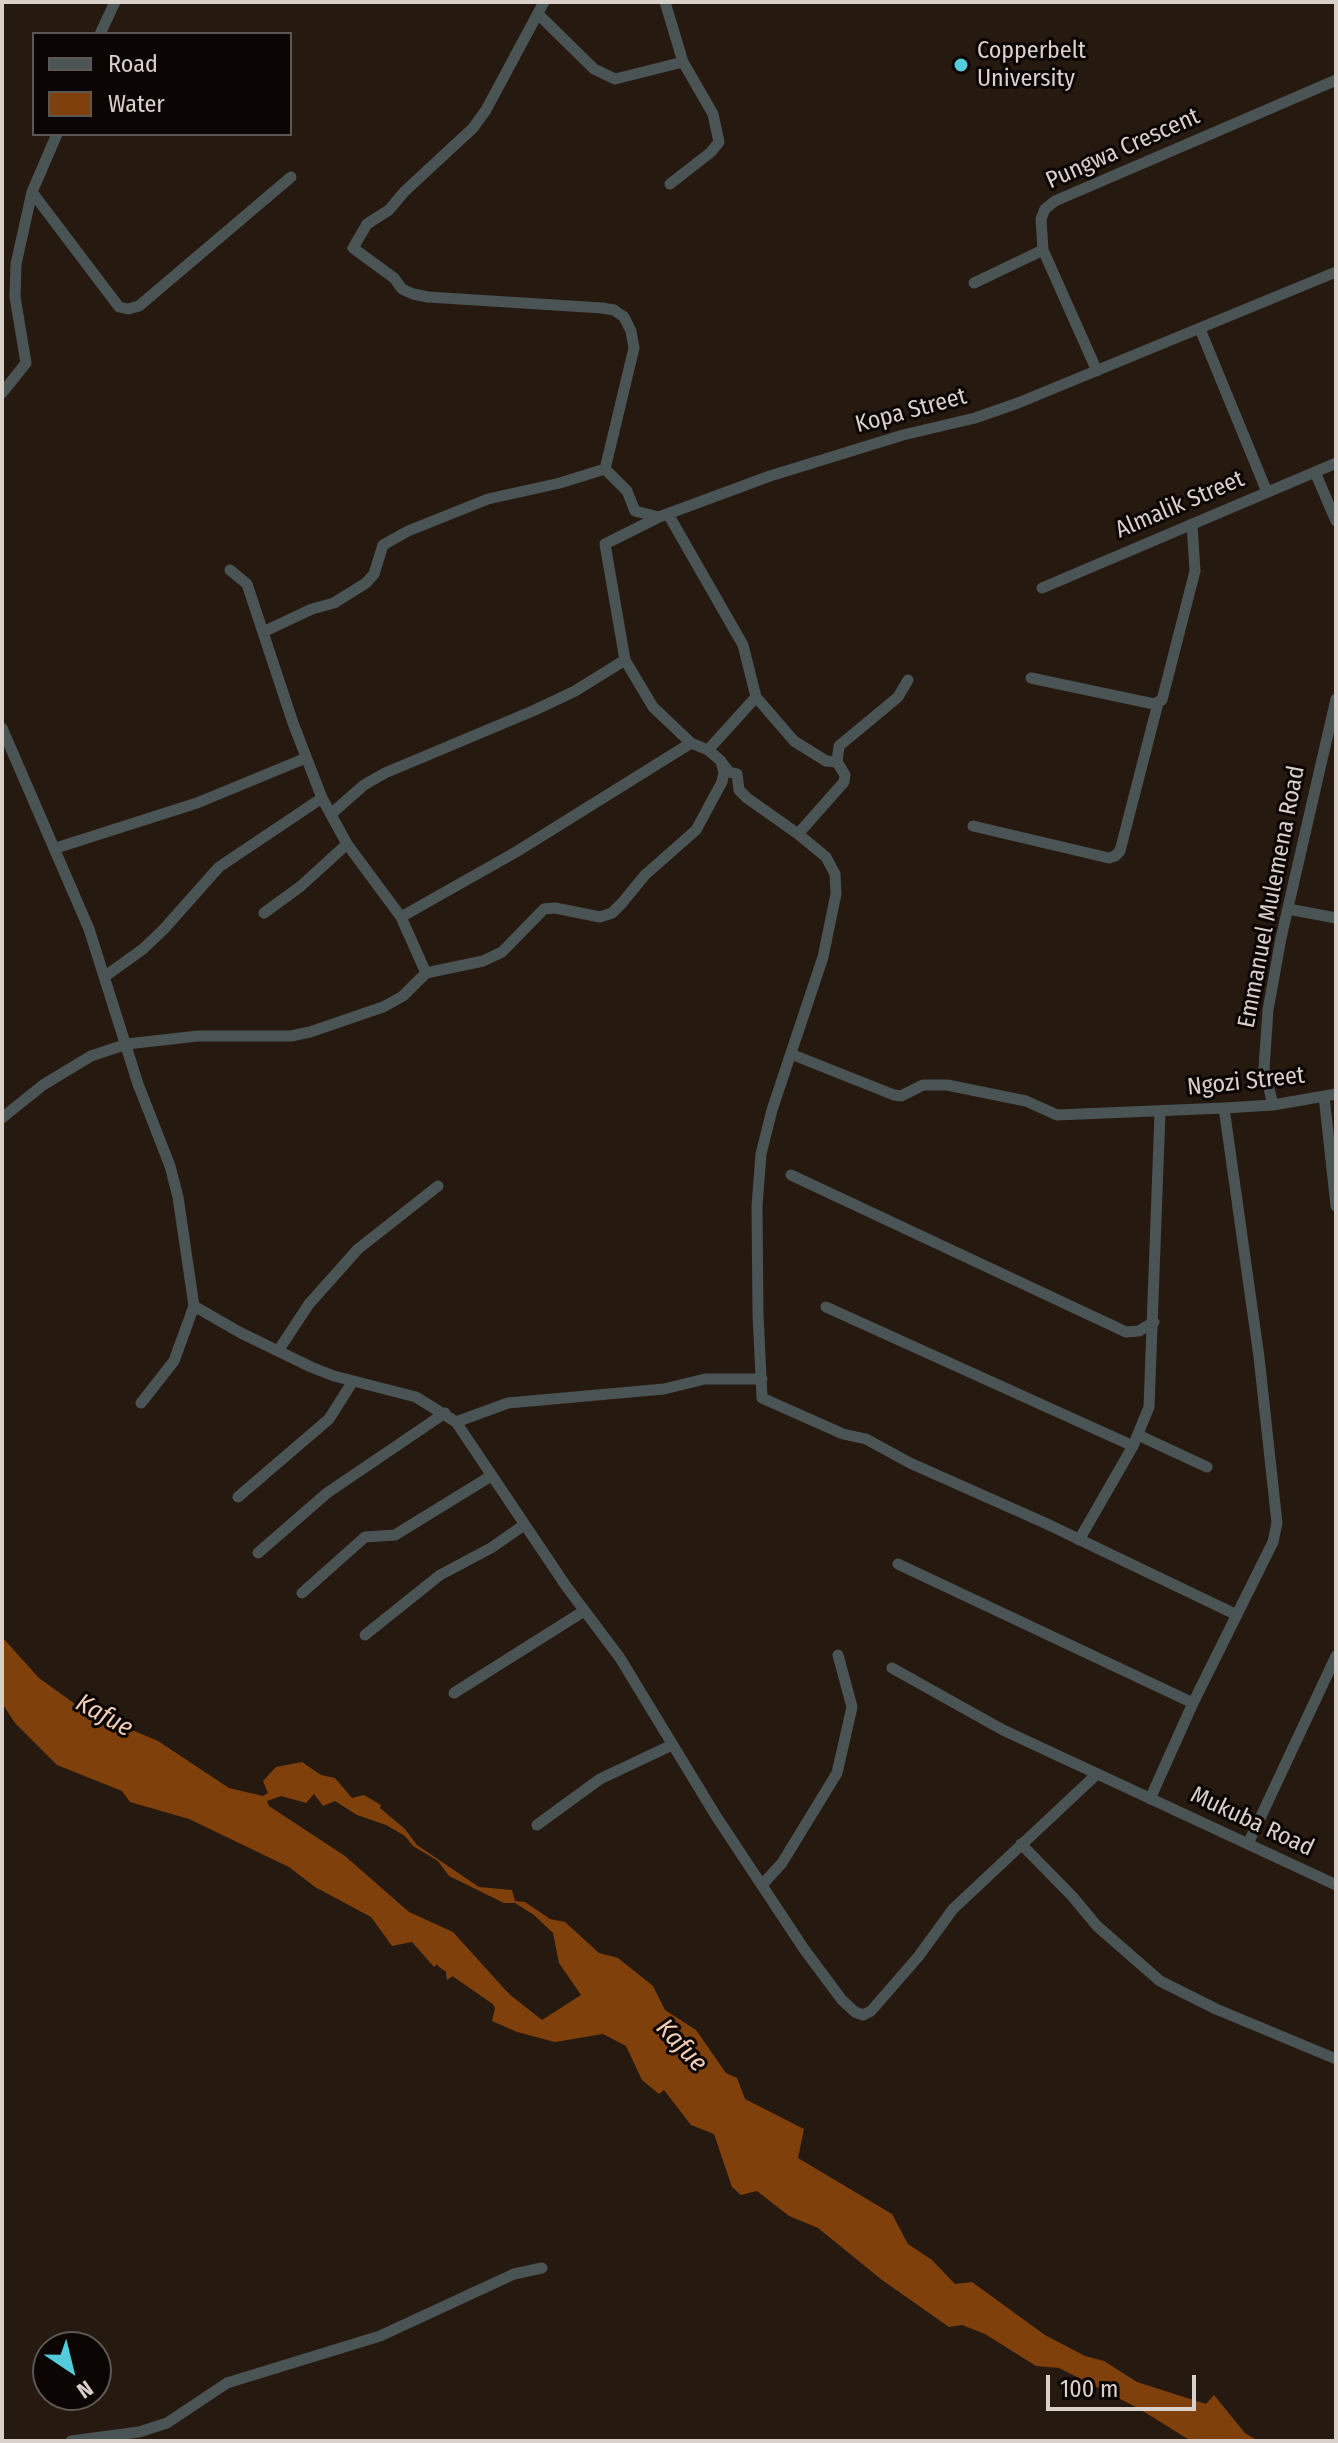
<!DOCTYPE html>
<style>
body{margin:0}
#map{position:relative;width:1338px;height:2443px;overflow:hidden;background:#261910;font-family:"Fira Sans Condensed",sans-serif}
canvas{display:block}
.frame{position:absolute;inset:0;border:4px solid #d9d0ca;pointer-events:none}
.legend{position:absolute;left:32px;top:32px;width:260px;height:104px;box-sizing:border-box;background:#0b0603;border:2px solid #5d5753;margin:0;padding:10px 14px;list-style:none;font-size:24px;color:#d9d0ca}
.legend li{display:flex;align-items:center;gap:16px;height:40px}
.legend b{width:40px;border:2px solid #5d5753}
.north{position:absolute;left:32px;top:2331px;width:80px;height:80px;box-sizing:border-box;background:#0b0603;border:2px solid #5d5753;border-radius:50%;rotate:145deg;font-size:22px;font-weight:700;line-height:32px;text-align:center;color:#d9d0ca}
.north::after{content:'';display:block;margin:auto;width:28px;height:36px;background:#53cbda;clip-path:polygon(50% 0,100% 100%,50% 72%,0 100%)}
.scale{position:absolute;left:1046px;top:2375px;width:150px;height:36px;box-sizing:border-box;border:4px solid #d9d0ca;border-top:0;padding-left:10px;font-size:24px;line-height:28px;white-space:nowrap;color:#d9d0ca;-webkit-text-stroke:6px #0b0603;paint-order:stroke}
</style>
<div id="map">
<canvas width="1338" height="2443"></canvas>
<div class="frame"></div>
<ul class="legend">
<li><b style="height:10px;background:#4a5455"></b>Road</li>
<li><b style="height:22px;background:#7f400c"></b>Water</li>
</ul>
<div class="north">N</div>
<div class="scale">100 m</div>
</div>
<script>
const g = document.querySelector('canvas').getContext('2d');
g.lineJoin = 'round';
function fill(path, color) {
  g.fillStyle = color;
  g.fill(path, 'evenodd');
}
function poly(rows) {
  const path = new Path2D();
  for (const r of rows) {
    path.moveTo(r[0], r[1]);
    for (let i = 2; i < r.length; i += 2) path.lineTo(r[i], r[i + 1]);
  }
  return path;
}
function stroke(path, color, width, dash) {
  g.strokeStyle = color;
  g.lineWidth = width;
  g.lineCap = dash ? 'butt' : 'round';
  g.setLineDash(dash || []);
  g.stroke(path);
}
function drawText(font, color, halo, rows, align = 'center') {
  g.font = font + ' "Fira Sans Condensed",sans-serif';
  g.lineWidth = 6;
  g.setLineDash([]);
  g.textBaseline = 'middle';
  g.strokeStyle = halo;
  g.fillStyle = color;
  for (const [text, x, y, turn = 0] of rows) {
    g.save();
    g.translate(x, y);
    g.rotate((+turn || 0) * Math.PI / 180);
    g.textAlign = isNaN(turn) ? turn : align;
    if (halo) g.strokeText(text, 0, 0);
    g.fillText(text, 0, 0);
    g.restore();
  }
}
const water = poly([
 [2,1637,39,1678,82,1709,158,1741,229,1788,263,1796,268,1793,263,1781,276,1767,302,1762,321,1775,335,1778,352,1798,364,1795,381,1805,380,1808,405,1829,417,1845,479,1887,512,1890,515,1901,525,1902,550,1919,565,1922,599,1953,618,1958,653,1986,665,2010,696,2030,726,2073,737,2078,745,2099,804,2129,798,2158,892,2214,908,2244,932,2260,955,2284,972,2282,1045,2335,1085,2356,1104,2361,1137,2382,1206,2404,1214,2395,1245,2433,1258,2441,1191,2441,1138,2408,1059,2368,1036,2366,985,2334,962,2325,949,2327,882,2280,818,2228,789,2216,757,2191,741,2195,732,2187,714,2134,691,2125,664,2090,659,2094,642,2080,626,2046,603,2034,555,2042,517,2032,492,2021,495,2008,481,1982,459,1972,447,1980,445,1967,437,1964,434,1967,412,1942,392,1946,371,1917,315,1887,289,1867,189,1819,130,1802,122,1791,57,1765,15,1723,2,1703],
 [314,1794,323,1806,335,1801,357,1815,386,1825,405,1836,413,1846,438,1861,449,1876,504,1903,515,1903,534,1915,553,1933,559,1963,581,1995,542,2020,509,1994,453,1932,409,1912,345,1856,269,1806,267,1801,281,1796,306,1803]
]);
const river = poly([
 [445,1960,503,2000]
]);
const minor = poly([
 [544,2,486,110,473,128,404,192,389,210,367,224,353,248,394,278,402,289,413,294,428,297,602,308,614,310,624,317,631,331,634,348,605,469],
 [665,2,683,62,713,114,719,142,711,152,670,184],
 [538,14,594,69,615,79,683,62],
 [100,34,115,2],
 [32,192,119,307,128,309,139,306,291,177],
 [974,283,1043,250],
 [1200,329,1267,492],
 [1097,371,1043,250,1041,219,1045,209,1055,201,1336,80],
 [2,393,26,363,15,297,16,264,32,192,57,134],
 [605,469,627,491,635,511,659,517],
 [1315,472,1336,521],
 [668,514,743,645,756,697,794,741,826,761,837,762,839,746,898,697,908,680],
 [230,570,247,584,293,723,322,798,347,844,401,917,426,973],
 [1042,588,1336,463],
 [263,632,312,609,334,603,366,583,374,574,383,545,408,531,488,499,560,483,605,469],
 [1031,678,1154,704,1162,700,1195,571,1192,524],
 [2,728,89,929,138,1084,170,1166,178,1197,194,1306,241,1333,311,1367,334,1376,416,1397,456,1422,566,1586,620,1658,716,1816,804,1949,842,2000,855,2012,863,2015,871,2011,918,1957,953,1909,1097,1774],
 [708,750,756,697],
 [722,763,729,772,737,774,739,790,747,798,798,834,826,857,835,874,836,894,823,957,772,1110,761,1154,757,1206,758,1314,762,1398,843,1434,866,1439,910,1463,1045,1523,1237,1615],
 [331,814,364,785,385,773,535,710,575,691,625,660],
 [973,826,1109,858,1115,856,1120,851,1158,703],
 [798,834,844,782,845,775,837,762],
 [56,848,197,803,306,758],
 [1288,909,1336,918],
 [264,913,301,886,347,844],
 [401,917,516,852,691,743],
 [104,977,143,949,164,929,219,867,322,798],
 [791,1054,894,1095,901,1096,923,1085,947,1085,1026,1101,1057,1115,1224,1108,1273,1105,1336,1094],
 [1324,1096,1336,1206],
 [1273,1105,1264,1068,1268,1010,1281,938,1336,699],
 [2,1118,43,1085,91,1056,127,1044,198,1036,291,1036,310,1032,383,1007,403,996,426,973,483,961,502,952,544,909,555,908,600,917,612,913,622,903,645,875,696,830,722,782,724,773,721,761,708,750,691,743,653,707,625,660,605,544,659,517,770,476,903,435,975,418,1018,403,1336,272],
 [791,1175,1126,1332,1139,1331,1154,1322],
 [826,1307,1133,1446],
 [278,1351,309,1304,358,1249,438,1186],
 [141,1403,174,1361,194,1306],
 [456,1422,508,1403,664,1389,705,1379,762,1379],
 [1138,1435,1207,1467],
 [238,1497,329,1419,353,1381],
 [1079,1540,1133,1446,1149,1407,1160,1113],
 [258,1553,327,1493,445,1413],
 [898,1564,1193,1703],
 [302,1593,365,1537,395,1535,491,1476],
 [365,1635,440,1575,491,1548,524,1525],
 [892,1668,1003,1730,1336,1885],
 [454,1693,584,1611],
 [1150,1799,1193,1703,1273,1542,1277,1523,1259,1357,1224,1108],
 [537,1825,600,1779,672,1745],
 [1021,1844,1072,1896,1097,1926,1160,1981,1216,2009,1336,2059],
 [1248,1844,1336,1656],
 [762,1885,782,1863,837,1773,852,1707,838,1655],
 [71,2441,139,2432,167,2423,227,2383,380,2336,514,2274,542,2268]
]);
const markers = [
 [961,65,8,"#53cbda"]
];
const poiNames = [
 ["Copperbelt",977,51],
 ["University",977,79]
];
const streetNames = [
 ["Pungwa Crescent",1123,149,-24],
 ["Kopa Street",911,411,-15],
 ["Almalik Street",1180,505,-23],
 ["Emmanuel Mulemena Road",1272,897,-79],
 ["Ngozi Street",1246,1082,-6],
 ["Mukuba Road",1252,1822,25]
];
const waterNames = [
 ["Kafue",104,1716,29],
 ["Kafue",681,2046,47]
];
fill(water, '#7f400c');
stroke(river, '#7f400c', 18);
stroke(minor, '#4a5455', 11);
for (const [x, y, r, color] of markers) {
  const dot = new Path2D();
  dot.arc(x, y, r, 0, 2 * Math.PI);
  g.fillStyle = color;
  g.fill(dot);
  stroke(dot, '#0b0603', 3);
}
drawText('24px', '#d9d0ca', '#0b0603', poiNames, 'left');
drawText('24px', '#d9d0ca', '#0b0603', streetNames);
drawText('italic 26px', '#f2ccb4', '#0b0603', waterNames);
</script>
